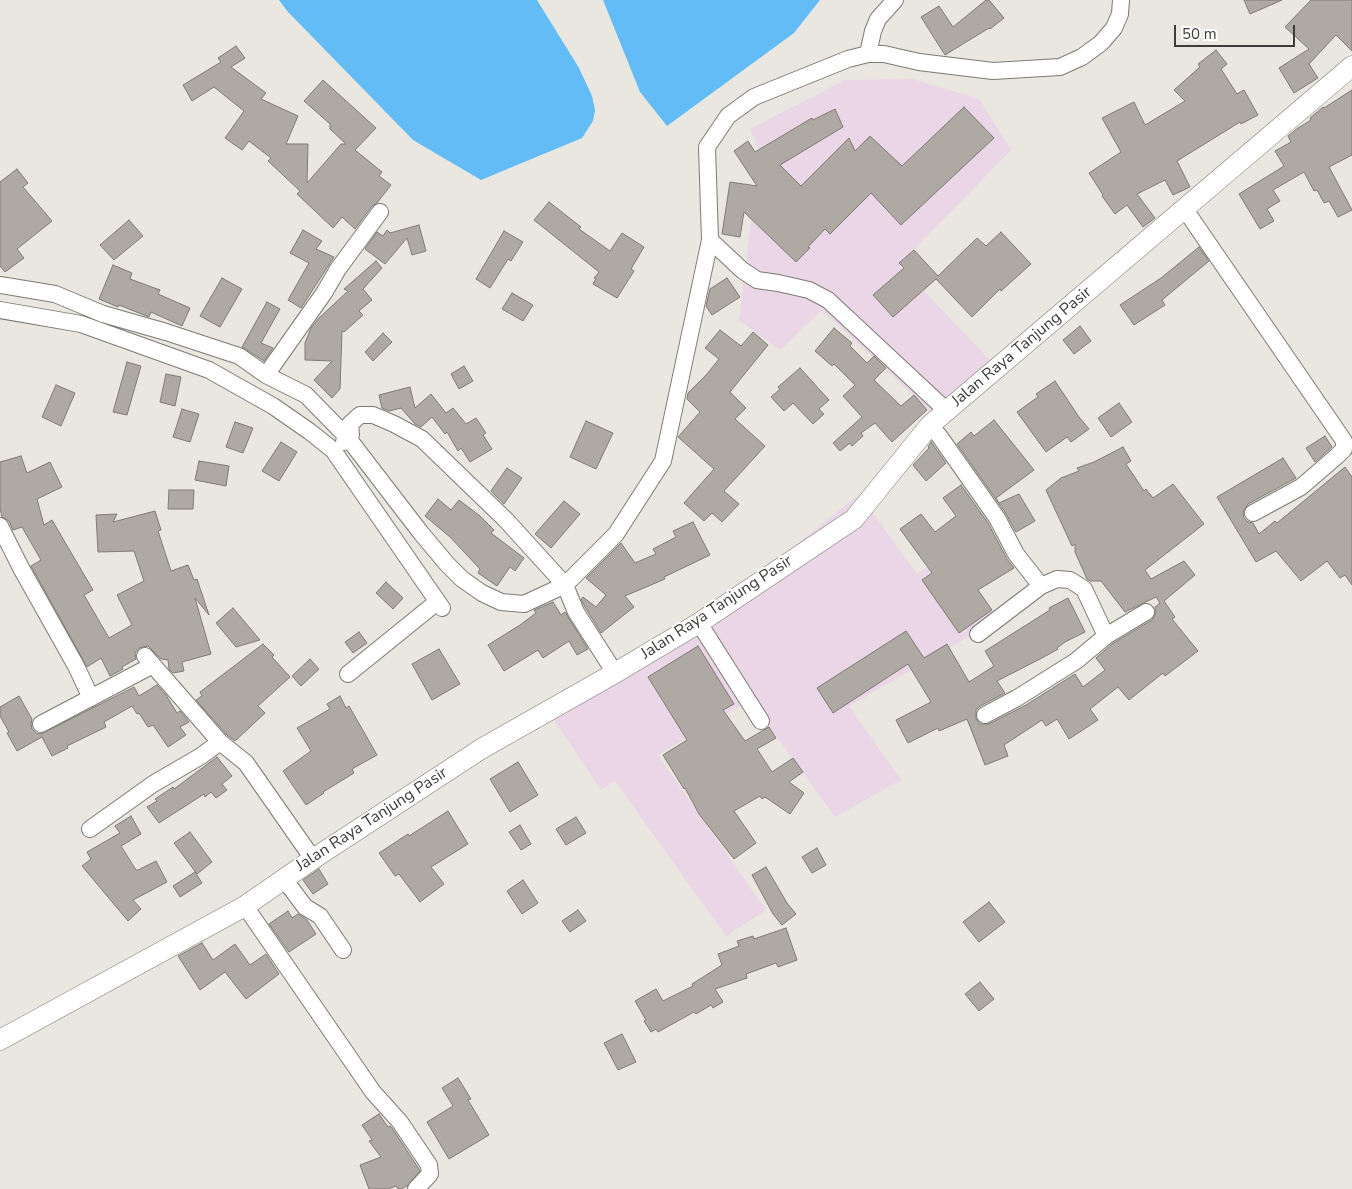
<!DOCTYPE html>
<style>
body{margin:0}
#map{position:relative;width:1352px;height:1189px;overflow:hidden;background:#e9e7e0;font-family:"Nunito Sans",sans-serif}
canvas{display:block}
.scale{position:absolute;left:1174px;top:25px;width:121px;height:22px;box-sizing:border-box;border:2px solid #3d3c3a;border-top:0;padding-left:6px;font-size:15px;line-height:18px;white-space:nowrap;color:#3d3c3a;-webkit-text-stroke:4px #fff;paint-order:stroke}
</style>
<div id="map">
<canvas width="1352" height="1189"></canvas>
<div class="scale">50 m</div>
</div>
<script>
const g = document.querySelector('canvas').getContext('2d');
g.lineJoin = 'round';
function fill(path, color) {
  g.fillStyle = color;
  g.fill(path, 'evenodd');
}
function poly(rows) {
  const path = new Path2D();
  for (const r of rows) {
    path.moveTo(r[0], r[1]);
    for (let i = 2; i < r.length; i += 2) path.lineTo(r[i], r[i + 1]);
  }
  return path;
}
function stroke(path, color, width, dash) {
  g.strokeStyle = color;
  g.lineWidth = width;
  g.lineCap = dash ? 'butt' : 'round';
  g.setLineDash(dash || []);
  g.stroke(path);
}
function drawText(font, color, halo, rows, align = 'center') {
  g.font = font + ' "Nunito Sans",sans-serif';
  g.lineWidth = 4;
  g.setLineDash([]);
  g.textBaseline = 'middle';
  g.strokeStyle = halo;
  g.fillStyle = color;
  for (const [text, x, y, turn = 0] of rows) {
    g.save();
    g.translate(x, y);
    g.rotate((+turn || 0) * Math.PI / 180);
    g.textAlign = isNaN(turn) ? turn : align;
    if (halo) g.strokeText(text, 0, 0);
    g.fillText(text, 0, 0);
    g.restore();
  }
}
const industrial = poly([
 [913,79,979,99,1011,150,899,265,990,360,931,412,822,310,780,350,739,320,752,212,772,178,750,129,845,80],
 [859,494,917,574,952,551,998,620,849,706,901,780,835,817,750,700,658,755,766,910,726,936,615,781,601,790,544,705,681,629,789,551]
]);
const water = poly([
 [279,0,537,0,579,68,592,96,595,110,593,121,582,138,481,180,413,140,288,12],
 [603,0,820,0,794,33,667,126,640,92]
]);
const building = poly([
 [986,0,989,0,1004,18,990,29,989,28,945,55,921,17,939,6,953,27,986,0],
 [1244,0,1282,0,1250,14,1244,0],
 [1311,0,1352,0,1352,51,1336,35,1309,64,1318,78,1294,93,1279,68,1309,49,1285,27,1311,0],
 [236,46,245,58,231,67,266,93,261,99,298,116,286,144,308,144,307,183,341,144,346,144,330,129,330,124,304,101,323,80,376,128,355,150,382,172,379,176,391,185,377,203,372,206,355,229,342,217,333,228,297,194,300,191,268,161,271,158,249,141,242,150,225,138,244,111,214,87,192,101,183,85,221,62,218,58,236,46],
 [1216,50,1227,64,1221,69,1237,94,1244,90,1258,115,1241,124,1240,122,1177,161,1190,187,1173,195,1165,180,1137,194,1155,218,1143,227,1127,205,1115,214,1102,196,1103,195,1089,173,1121,152,1102,118,1134,102,1145,125,1185,101,1174,90,1200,67,1198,64,1216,50],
 [1352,90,1352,155,1329,167,1352,210,1338,217,1329,201,1324,203,1317,190,1314,191,1304,172,1273,190,1280,201,1267,209,1274,221,1260,229,1239,194,1284,166,1275,151,1291,142,1288,136,1298,128,1311,120,1310,118,1323,107,1324,108,1352,90],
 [964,107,994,138,901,225,871,193,830,234,825,229,808,247,810,248,796,262,744,212,740,237,722,234,730,182,757,186,734,151,748,141,755,152,812,118,813,120,835,109,843,127,780,165,801,186,849,138,855,151,870,136,902,166,964,107],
 [17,169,28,183,23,187,52,221,17,249,24,258,5,272,0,266,0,182,17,169],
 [549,202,581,227,579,229,610,251,622,233,644,247,631,269,634,271,617,298,593,284,596,279,594,278,599,272,534,220,549,202],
 [129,220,143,236,114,260,100,245,129,220],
 [419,225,426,251,412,255,407,238,385,264,365,249,377,232,383,236,387,230,390,233,419,225],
 [303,230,322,241,316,249,334,257,301,308,288,300,309,263,290,253,303,230],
 [504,231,523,242,511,261,508,259,490,288,476,279,504,231],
 [1001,232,1031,264,1001,291,1000,289,972,317,936,279,893,317,873,295,904,268,899,263,914,250,938,276,977,238,986,246,1001,232],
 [1199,247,1209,261,1162,300,1165,305,1134,325,1120,305,1161,278,1199,247],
 [376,261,382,268,363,289,372,300,359,311,363,315,344,332,342,331,340,389,332,398,314,380,332,361,305,360,305,343,311,328,319,318,348,291,344,289,376,261],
 [113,265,132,273,130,279,160,290,158,294,190,308,182,326,151,312,149,317,119,305,118,307,99,299,113,265],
 [222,278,242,289,220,327,200,316,222,278],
 [727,278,740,297,712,315,706,306,710,289,727,278],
 [512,293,533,305,523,321,502,309,512,293],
 [267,302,280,309,261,343,273,348,264,361,242,347,267,302],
 [1080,326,1091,341,1074,354,1063,340,1080,326],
 [834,328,852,343,850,346,867,363,874,356,886,368,874,380,901,406,914,395,927,410,892,442,875,423,861,433,863,436,852,446,850,443,840,451,833,443,862,417,843,396,855,385,834,364,832,366,815,351,834,328],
 [720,330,741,346,753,332,768,345,730,392,746,408,735,419,765,446,724,491,739,504,722,522,712,513,704,521,684,503,714,469,678,437,700,412,687,399,688,393,707,374,719,359,705,348,720,330],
 [383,333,392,342,373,361,365,352,383,333],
 [127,362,141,366,127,415,113,412,127,362],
 [464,366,473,381,459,389,451,374,464,366],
 [800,368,829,400,819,409,824,414,813,424,793,403,784,411,771,397,780,389,778,387,800,368],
 [166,374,181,377,175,406,160,402,166,374],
 [1055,381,1079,417,1089,429,1071,442,1067,437,1046,452,1017,412,1038,397,1036,394,1055,381],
 [56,385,75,393,61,426,42,417,56,385],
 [410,387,415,408,431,394,446,413,453,408,466,424,476,418,486,433,483,435,492,449,470,462,461,448,458,451,447,432,445,434,432,417,421,427,415,424,401,408,389,411,382,408,379,395,410,387],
 [1119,403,1132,422,1111,437,1098,418,1119,403],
 [182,409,199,414,190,442,173,437,182,409],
 [994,420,1034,470,996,498,999,503,1019,494,1035,521,1016,532,1005,512,957,444,971,432,974,436,994,420],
 [586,421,613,433,596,469,570,457,586,421],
 [235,422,253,428,243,453,226,447,235,422],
 [1325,436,1332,447,1315,462,1306,448,1325,436],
 [281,442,297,452,279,481,262,471,281,442],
 [931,442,946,463,926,481,913,465,929,448,928,447,931,442],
 [1123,447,1131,461,1126,464,1144,491,1146,489,1153,498,1173,484,1204,524,1145,570,1151,579,1184,561,1195,575,1164,601,1175,617,1172,619,1198,651,1165,676,1163,673,1129,700,1118,687,1090,709,1098,720,1069,739,1057,719,1046,726,1042,720,1004,745,1008,756,985,765,967,719,939,731,938,728,908,743,896,720,931,702,908,664,833,713,817,688,906,631,924,658,947,644,969,682,994,666,985,651,1050,610,1049,608,1068,598,1085,632,1065,642,1057,648,1058,649,1042,658,997,681,1005,693,980,706,976,710,976,719,980,724,989,724,1026,705,1075,674,1083,687,1105,670,1096,658,1112,644,1152,620,1156,612,1155,607,1160,603,1156,597,1125,612,1101,581,1090,581,1087,579,1075,552,1075,544,1072,546,1046,490,1061,478,1079,471,1077,468,1094,462,1123,447],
 [21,456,27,473,50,462,62,487,37,499,44,525,52,520,93,590,84,595,109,638,132,625,117,595,144,581,134,551,98,552,96,515,117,514,113,522,155,511,161,530,158,531,171,571,188,565,194,580,197,579,209,615,195,598,211,654,182,662,184,671,173,673,169,669,168,660,161,659,148,646,139,648,135,653,136,659,122,667,123,669,110,676,101,658,87,667,31,566,41,560,22,527,13,530,9,521,2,517,0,508,0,462,21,456],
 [1283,458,1296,478,1248,504,1243,512,1244,518,1248,522,1253,523,1259,534,1275,521,1277,523,1345,467,1352,477,1352,585,1345,575,1340,578,1327,561,1301,581,1276,551,1256,562,1217,497,1283,458],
 [199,461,229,466,226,486,195,480,199,461],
 [507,468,522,478,504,504,491,491,507,468],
 [961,485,988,523,1007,559,1014,568,978,590,992,610,959,633,922,580,932,573,900,529,921,514,935,532,956,516,943,498,961,485],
 [169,490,194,490,193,509,168,509,169,490],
 [438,499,451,510,459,500,480,516,494,530,491,533,524,558,515,571,510,567,497,586,478,573,480,569,450,537,425,516,438,499],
 [564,501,580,514,551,548,535,534,564,501],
 [693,522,710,555,664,577,665,579,625,596,634,607,601,633,585,607,581,599,583,597,596,607,606,595,586,578,621,543,635,563,656,554,653,549,676,537,673,531,693,522],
 [386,582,403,598,393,609,376,593,386,582],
 [553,602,561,615,565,612,588,649,577,655,569,641,543,658,538,650,504,671,488,645,520,625,536,613,534,610,553,602],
 [233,608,260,640,236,647,216,623,233,608],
 [359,632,367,643,353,653,345,642,359,632],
 [263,644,274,655,272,657,290,677,258,706,265,713,235,741,227,735,196,700,202,696,200,692,263,644],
 [698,646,734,704,723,710,745,741,769,727,776,738,757,749,772,772,793,758,803,772,789,782,804,793,790,814,765,797,762,799,760,796,734,811,756,843,734,859,699,814,685,788,684,789,663,755,687,740,648,677,698,646],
 [439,649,460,684,432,700,412,664,439,649],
 [310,659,319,669,301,686,292,676,310,659],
 [157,685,166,695,177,713,180,711,189,722,180,727,186,735,168,747,153,725,148,727,139,713,137,714,132,706,104,722,106,727,67,746,68,748,52,756,42,737,17,751,7,733,9,732,0,716,0,707,19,696,32,719,31,724,32,729,36,733,41,734,134,687,139,696,157,685],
 [340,696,346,708,349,706,377,755,352,769,354,773,323,792,324,793,306,805,283,771,311,751,297,728,330,709,327,704,340,696],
 [217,757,232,776,222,784,227,790,216,798,211,792,205,797,204,794,159,823,147,807,157,801,155,799,173,787,174,789,217,757],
 [518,762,538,795,510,812,490,779,518,762],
 [448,811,468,844,431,867,444,884,420,902,399,874,395,876,379,853,408,834,409,836,448,811],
 [131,816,141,834,121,846,136,870,138,870,156,861,167,882,133,900,141,909,128,921,82,866,91,859,87,852,120,833,115,826,131,816],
 [576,817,586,833,566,845,556,829,576,817],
 [520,825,531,844,521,850,509,832,520,825],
 [190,832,212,862,197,874,174,843,190,832],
 [817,848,826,865,812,873,802,857,817,848],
 [766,867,787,903,796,914,782,925,773,914,752,875,766,867],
 [319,869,328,884,313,894,303,880,319,869],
 [195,872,202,883,180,897,173,886,195,872],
 [523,880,538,903,522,914,507,891,523,880],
 [989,902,1005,922,979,942,963,922,989,902],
 [578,910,586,921,570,932,562,921,578,910],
 [288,911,292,918,298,914,307,920,316,934,289,952,269,924,288,911],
 [786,928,797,960,778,967,776,963,746,974,747,978,715,989,723,1002,713,1008,711,1005,696,1014,694,1012,658,1032,656,1029,651,1032,644,1021,646,1020,635,1001,656,989,663,1001,693,986,692,984,722,965,718,954,739,946,737,941,753,936,754,939,786,928],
 [202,943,213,960,235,944,250,965,266,954,279,974,246,999,225,972,200,990,178,956,202,943],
 [980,982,994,999,979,1011,965,994,980,982],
 [622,1034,636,1062,618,1070,604,1043,622,1034],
 [458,1078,471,1099,468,1100,489,1135,449,1159,427,1122,453,1106,442,1088,458,1078],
 [379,1114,388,1127,390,1126,392,1128,419,1169,420,1171,407,1186,401,1189,398,1189,396,1186,388,1189,369,1189,360,1165,381,1157,369,1141,372,1140,362,1125,379,1114]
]);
const minor = poly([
 [868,54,873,31,878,19,895,0],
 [1184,208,1344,441,1344,449,1337,456,1301,487,1253,513],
 [710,240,742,270,757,280,778,283,809,290,828,300,947,411],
 [0,285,55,294,103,314,166,332,239,356,266,375,306,395,348,438,421,533,447,564,462,579,482,593,501,602,524,604,565,585,616,534,663,461,710,240,707,147,728,116,754,97,848,59,868,54,884,54,919,62,993,71,1060,67,1082,57,1101,43,1114,28,1120,14,1121,0],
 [0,310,81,324,209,370,273,406,309,431,333,450,442,608],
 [266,375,324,293,338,269,380,212],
 [930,425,940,437,997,518,1016,554,1041,586,1057,579,1070,580,1084,589,1106,636],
 [344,442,351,435,350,424,360,415,373,415,394,424,422,439,506,520,565,585,576,612,615,673],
 [0,526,21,568,76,666,91,698],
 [699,623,761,721],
 [978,634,1041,586],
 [145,656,220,742,246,763,313,859],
 [348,674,437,602],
 [985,715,1017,698,1076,661,1106,636,1146,612],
 [41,724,153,665],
 [90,829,153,784,201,756,220,742],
 [284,879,305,907,320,916,343,950],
 [245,906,373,1092,400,1122,429,1165,430,1174,416,1189]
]);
const tertiary = poly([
 [0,1040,245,906,313,859,481,749,615,673,699,623,854,519,930,425,1352,66]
]);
const streetNames = [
 ["Jalan Raya Tanjung Pasir",1022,347,-40],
 ["Jalan Raya Tanjung Pasir",717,608,-33],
 ["Jalan Raya Tanjung Pasir",372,820,-33]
];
fill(industrial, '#ead6e6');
fill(water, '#64bcf7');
fill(building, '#afa9a4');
stroke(building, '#7f7a75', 1);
stroke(minor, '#7c7a73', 18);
stroke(tertiary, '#7c7a73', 21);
stroke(minor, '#fff', 16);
stroke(tertiary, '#fff', 20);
drawText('16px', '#3d3c3a', '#fff', streetNames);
</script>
